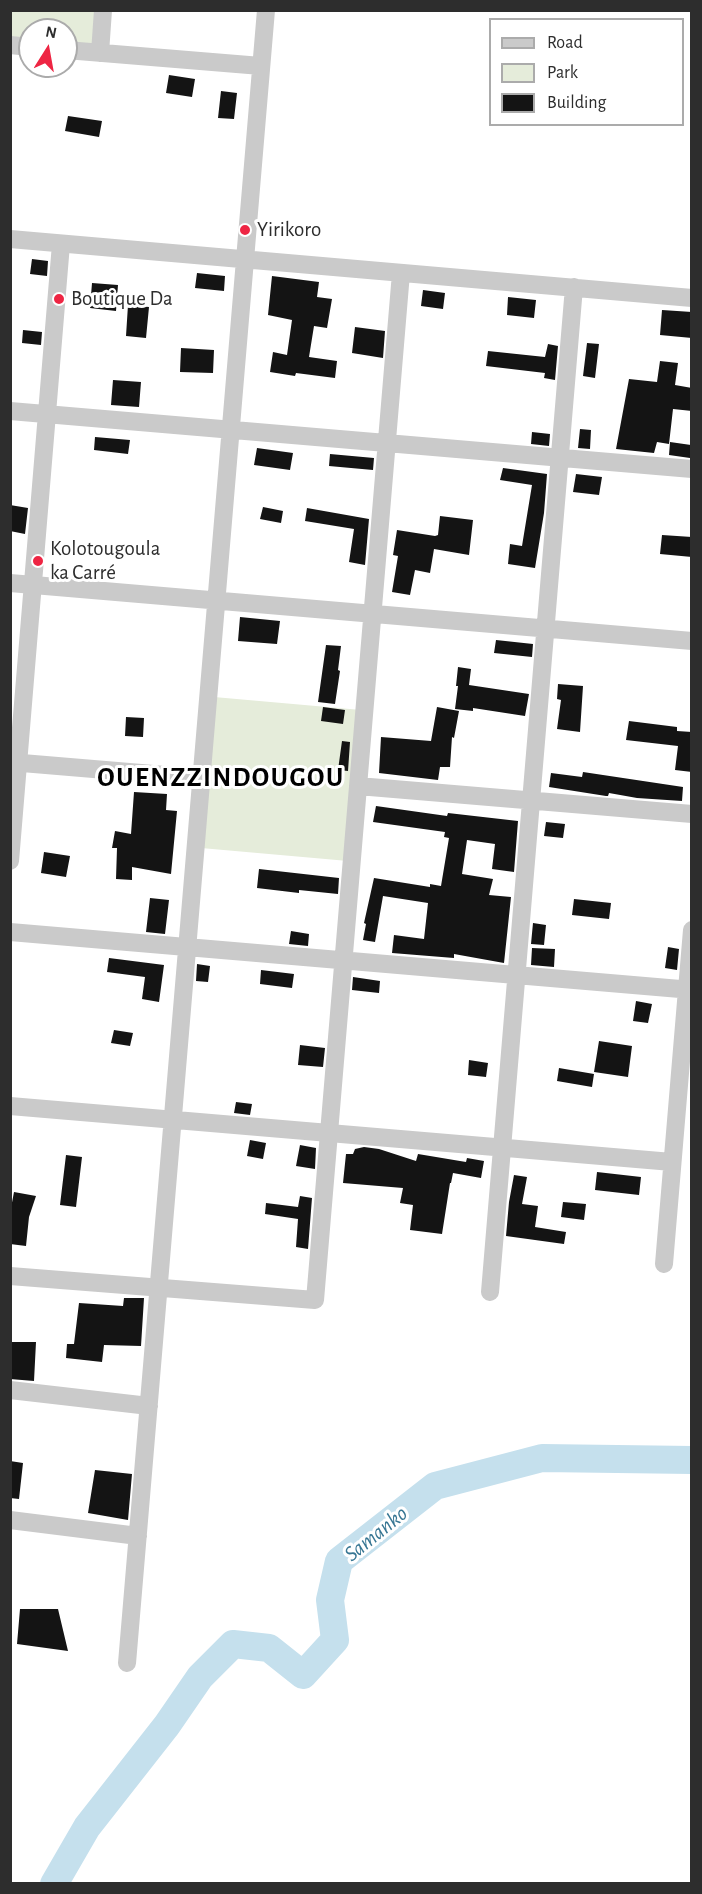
<!DOCTYPE html>
<meta charset="utf-8">
<style>
body{margin:0}
#map{position:relative;width:702px;height:1894px;overflow:hidden;background:#fff;font-family:"Alegreya Sans",sans-serif}
canvas{display:block}
.frame{position:absolute;inset:0;border:12px solid #2d2d2d;pointer-events:none}
.legend{position:absolute;left:489px;top:18px;width:195px;height:108px;box-sizing:border-box;background:#fff;border:2px solid #ababab;margin:0;padding:8px 10px;list-style:none;font-size:18px;color:#2d2d2d}
.legend li{display:flex;align-items:center;gap:12px;height:30px}
.legend b{width:30px;border:2px solid #ababab}
.north{position:absolute;left:18px;top:18px;width:60px;height:60px;box-sizing:border-box;background:#fff;border:2px solid #ababab;border-radius:50%;rotate:11deg;font-size:16px;font-weight:700;line-height:24px;text-align:center;color:#2d2d2d}
.north::after{content:'';display:block;margin:auto;width:21px;height:27px;background:#ee2543;clip-path:polygon(50% 0,100% 100%,50% 72%,0 100%)}
</style>
<div id="map">
<canvas width="702" height="1894"></canvas>
<div class="frame"></div>
<ul class="legend">
<li><b style="height:8px;background:#cacaca"></b>Road</li>
<li><b style="height:16px;background:#e5ecda"></b>Park</li>
<li><b style="height:16px;background:#141414"></b>Building</li>
</ul>
<div class="north">N</div>
</div>
<script>
const g = document.querySelector('canvas').getContext('2d');
g.lineJoin = 'round';
function fill(path, color) {
  g.fillStyle = color;
  g.fill(path, 'evenodd');
}
function poly(rows) {
  const path = new Path2D();
  for (const r of rows) {
    path.moveTo(r[0], r[1]);
    for (let i = 2; i < r.length; i += 2) path.lineTo(r[i], r[i + 1]);
  }
  return path;
}
function stroke(path, color, width, dash) {
  g.strokeStyle = color;
  g.lineWidth = width;
  g.lineCap = dash ? 'butt' : 'round';
  g.setLineDash(dash || []);
  g.stroke(path);
}
function drawText(font, color, halo, rows, align = 'center') {
  g.font = font + ' "Alegreya Sans",sans-serif';
  g.lineWidth = 6;
  g.setLineDash([]);
  g.textBaseline = 'middle';
  g.strokeStyle = halo;
  g.fillStyle = color;
  for (const [text, x, y, turn = 0] of rows) {
    g.save();
    g.translate(x, y);
    g.rotate((+turn || 0) * Math.PI / 180);
    g.textAlign = isNaN(turn) ? turn : align;
    if (halo) g.strokeText(text, 0, 0);
    g.fillText(text, 0, 0);
    g.restore();
  }
}
const green = poly([
 [10,11,97,11,93,50,66,48,66,30,30,30,30,45,11,43],
 [214,697,361,710,348,861,201,848]
]);
const river = poly([
 [54,1884,87,1827,167,1725,200,1677,233,1644,269,1648,303,1675,335,1640,330,1600,339,1561,435,1486,542,1458,692,1460]
]);
const building = poly([
 [169,75,195,79,192,97,166,93],
 [221,91,237,93,234,119,218,118],
 [68,116,102,121,99,137,65,131],
 [32,259,48,261,47,276,30,274],
 [197,273,225,276,224,291,195,288],
 [272,276,319,282,317,297,332,299,327,328,314,326,309,357,337,361,335,378,296,373,295,376,270,372,273,352,287,355,292,320,268,315],
 [92,283,118,285,116,311,90,308],
 [423,290,445,293,443,309,421,306],
 [508,297,536,300,534,318,507,315],
 [128,305,149,307,146,338,126,336],
 [662,310,692,312,692,338,660,335],
 [355,327,385,331,383,358,352,353],
 [23,330,42,332,41,345,22,343],
 [587,343,599,344,595,378,583,376],
 [548,344,558,346,555,380,544,378,545,373,486,366,488,351,545,357],
 [181,348,214,350,213,373,180,372],
 [660,361,678,363,675,385,692,388,692,411,673,409,669,444,657,442,654,453,616,449,629,379,657,382],
 [113,380,141,382,139,407,111,405],
 [580,429,591,430,590,449,578,448],
 [532,432,550,434,549,446,531,444],
 [95,437,130,440,128,454,94,450],
 [670,442,691,445,690,458,669,455],
 [257,448,293,453,290,470,254,465],
 [330,454,374,458,373,470,329,466],
 [503,468,547,474,544,513,535,568,508,564,510,544,522,546,532,485,500,480],
 [576,474,602,477,599,495,573,492],
 [10,505,28,508,25,534,10,531],
 [263,507,283,511,281,523,260,519],
 [307,508,369,519,365,565,349,562,354,529,305,521],
 [440,516,473,520,469,555,434,549,430,573,415,570,410,595,392,592,398,556,393,555,397,530,435,536,438,535],
 [662,535,692,537,692,557,660,554],
 [240,617,280,621,277,644,238,641],
 [496,640,533,644,532,657,494,653],
 [326,645,341,646,338,670,340,671,335,704,318,702],
 [458,667,471,669,469,685,529,694,525,716,473,708,473,711,455,709,458,686,456,686],
 [558,684,583,686,580,732,557,729,561,700,557,699],
 [323,707,345,710,343,724,321,721],
 [437,707,459,711,454,738,452,737,450,767,440,767,438,780,379,773,381,737,431,741],
 [126,717,144,718,143,737,125,736],
 [629,721,677,727,677,731,692,732,692,772,675,770,678,746,626,740],
 [342,741,350,742,348,771,338,770],
 [583,772,683,787,682,801,637,798,609,793,608,796,606,796,549,787,551,773,582,777],
 [134,792,167,794,166,810,177,811,171,874,132,867,132,880,116,879,117,848,112,848,115,831,131,834],
 [376,806,447,816,448,813,518,821,514,872,492,869,495,844,467,840,462,874,493,879,489,895,511,897,504,963,454,954,454,958,392,953,394,935,424,939,428,903,383,896,375,942,363,940,366,924,364,923,374,878,430,887,430,884,441,886,449,838,444,837,445,832,373,822],
 [546,822,565,824,563,838,544,836],
 [44,852,70,856,66,877,41,873],
 [259,869,339,878,338,894,299,890,299,893,257,888],
 [150,898,169,900,165,934,146,932],
 [574,899,611,903,609,919,572,915],
 [533,923,546,925,544,945,531,944],
 [291,931,309,934,308,946,289,944],
 [668,947,679,949,677,970,665,968],
 [532,948,555,949,554,967,531,965],
 [109,958,164,965,159,1002,142,999,145,977,107,972],
 [197,964,210,966,208,982,196,981],
 [261,970,294,974,292,988,260,984],
 [353,977,380,981,379,993,352,990],
 [636,1001,652,1004,648,1023,633,1021],
 [114,1030,133,1033,130,1046,111,1043],
 [599,1041,632,1046,628,1077,594,1072],
 [300,1045,325,1048,323,1067,298,1065],
 [469,1060,488,1063,486,1077,468,1075],
 [559,1068,594,1074,592,1087,557,1081],
 [236,1102,252,1104,250,1115,234,1113],
 [250,1140,266,1143,263,1159,247,1156],
 [300,1145,316,1148,315,1169,296,1166],
 [364,1147,379,1149,416,1161,418,1154,466,1162,467,1158,484,1161,481,1178,453,1173,451,1183,450,1183,442,1234,410,1230,413,1205,400,1203,403,1188,343,1183,346,1154,353,1154,355,1149],
 [66,1155,82,1157,76,1207,60,1205],
 [597,1172,641,1177,639,1195,595,1190],
 [514,1175,527,1177,522,1204,538,1206,535,1227,566,1232,564,1244,506,1236,509,1202],
 [14,1192,36,1196,29,1217,26,1246,10,1244,10,1213],
 [300,1196,312,1198,308,1249,296,1247,298,1219,265,1214,266,1203,298,1207],
 [563,1202,586,1204,584,1220,561,1217],
 [124,1298,144,1298,141,1346,104,1345,102,1362,66,1358,67,1344,74,1344,79,1303,123,1306],
 [10,1342,36,1342,34,1381,10,1379],
 [10,1461,23,1463,19,1499,10,1498],
 [95,1470,132,1474,128,1520,88,1513],
 [20,1609,58,1609,68,1651,17,1644]
]);
const minor = poly([
 [10,45,30,47],
 [66,50,261,66],
 [100,53,103,10],
 [10,239,692,298],
 [10,411,692,469],
 [10,583,692,641],
 [10,762,201,778],
 [358,786,692,814],
 [10,861,61,244],
 [10,932,692,990],
 [10,1106,672,1162],
 [664,1264,692,930],
 [10,1276,315,1300,401,273],
 [490,1292,574,287],
 [10,1390,149,1406],
 [10,1520,138,1536],
 [127,1663,266,10]
]);
const markers = [
 [245,230,6,"#ee2543"],
 [59,299,6,"#ee2543"],
 [38,561,6,"#ee2543"]
];
const poiNames = [
 ["Yirikoro",257,230],
 ["Boutique Da",71,299],
 ["Kolotougoula",50,549],
 ["ka Carré",50,573]
];
const waterNames = [
 ["Samanko",376,1534,-39]
];
const districtNames = [
 ["OUENZZINDOUGOU",221,778]
];
fill(green, '#e5ecda');
stroke(river, '#c5e0ed', 28);
fill(building, '#141414');
stroke(minor, '#cacaca', 18);
for (const [x, y, r, color] of markers) {
  const dot = new Path2D();
  dot.arc(x, y, r, 0, 2 * Math.PI);
  g.fillStyle = color;
  g.fill(dot);
  stroke(dot, '#fff', 2);
}
drawText('21px', '#2d2d2d', '#fff', poiNames, 'left');
drawText('italic 22px', '#377693', '#fff', waterNames);
g.letterSpacing = '1.5px';
drawText('bold 27px', '#000', '#fff', districtNames);
g.letterSpacing = '0px';
</script>
